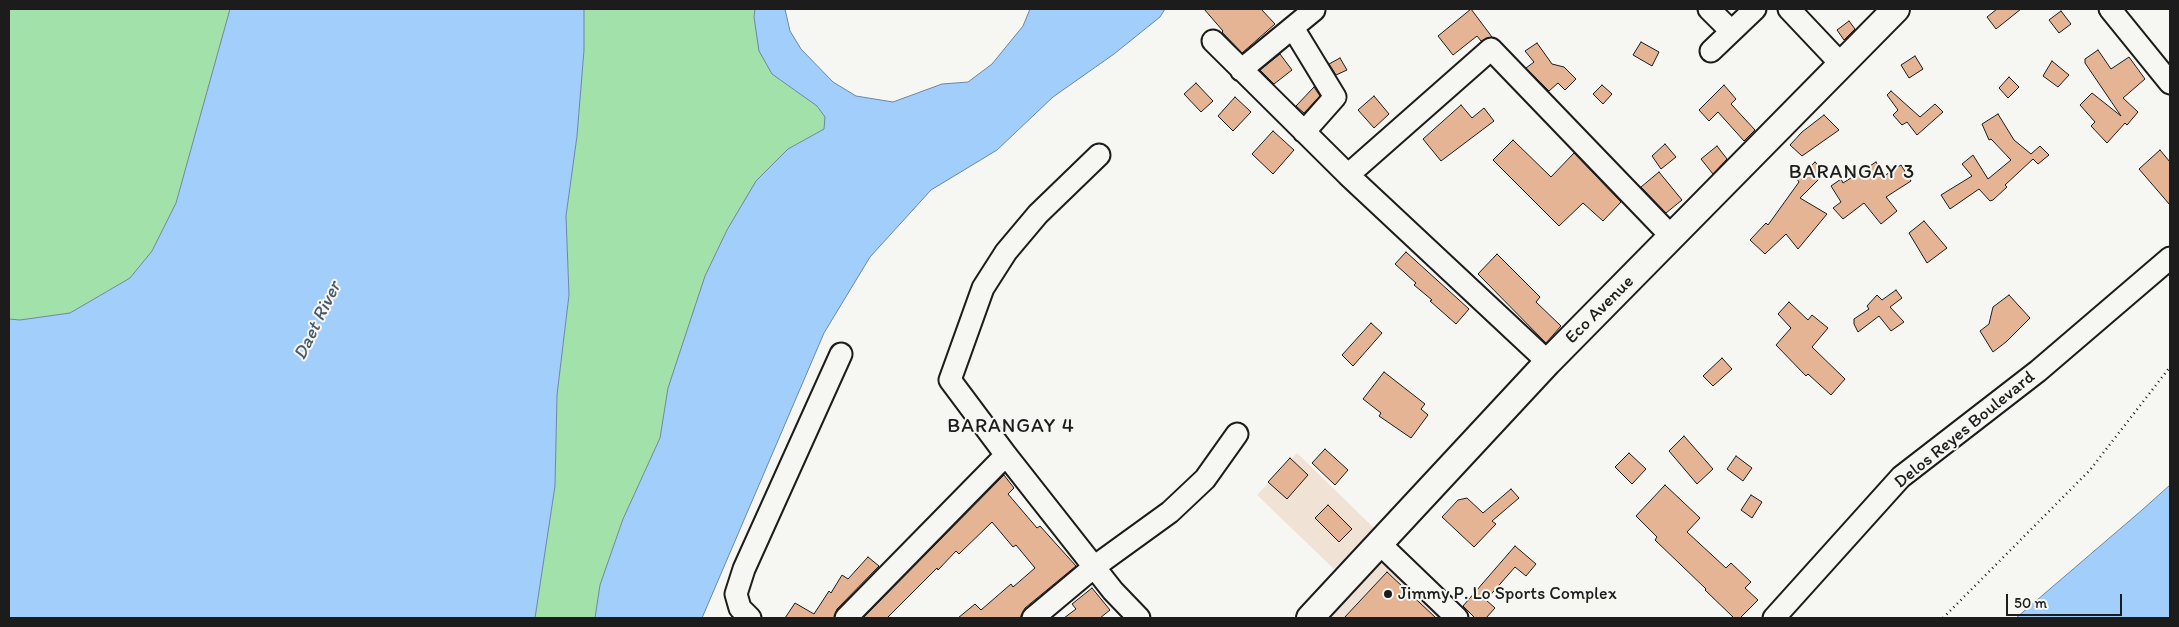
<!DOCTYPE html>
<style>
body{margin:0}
#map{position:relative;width:2179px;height:627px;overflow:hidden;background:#f6f6f2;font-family:Itim,sans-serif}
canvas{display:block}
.frame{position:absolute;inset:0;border:10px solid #1c1c1c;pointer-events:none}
.scale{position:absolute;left:2006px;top:594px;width:116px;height:22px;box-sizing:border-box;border:2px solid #1c1c1c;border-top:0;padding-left:6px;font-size:15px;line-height:18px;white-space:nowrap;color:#1c1c1c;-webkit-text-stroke:4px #f6f6f2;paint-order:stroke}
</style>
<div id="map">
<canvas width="2179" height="627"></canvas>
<div class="frame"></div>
<div class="scale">50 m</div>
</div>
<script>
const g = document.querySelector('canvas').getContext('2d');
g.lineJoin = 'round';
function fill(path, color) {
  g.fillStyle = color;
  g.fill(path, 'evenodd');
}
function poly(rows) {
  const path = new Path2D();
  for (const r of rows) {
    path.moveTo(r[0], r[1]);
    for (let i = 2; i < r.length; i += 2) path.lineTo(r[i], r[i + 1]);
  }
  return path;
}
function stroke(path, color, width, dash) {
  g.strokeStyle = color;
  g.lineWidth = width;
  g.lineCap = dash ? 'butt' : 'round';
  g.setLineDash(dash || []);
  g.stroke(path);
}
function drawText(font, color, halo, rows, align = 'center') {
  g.font = font + ' Itim,sans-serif';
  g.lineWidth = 4;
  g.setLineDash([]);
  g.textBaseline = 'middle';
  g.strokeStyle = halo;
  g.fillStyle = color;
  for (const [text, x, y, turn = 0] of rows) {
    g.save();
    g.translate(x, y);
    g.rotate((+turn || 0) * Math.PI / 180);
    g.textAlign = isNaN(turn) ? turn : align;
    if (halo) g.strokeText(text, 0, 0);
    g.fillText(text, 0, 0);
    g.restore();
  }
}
const built = poly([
 [1297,453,1374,528,1334,569,1257,495],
 [1380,559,1442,618,1324,618]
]);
const green = poly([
 [9,9,230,9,176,203,152,251,130,278,70,313,20,320,9,319],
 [584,9,755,9,754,17,772,74,817,106,826,117,824,129,788,149,727,230,705,276,668,388,660,438,623,519,600,585,595,618,535,618,555,486,557,395,569,295,566,216,577,136,584,50]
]);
const water = poly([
 [230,9,584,9,584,50,577,136,566,216,569,295,557,395,555,486,535,618,9,618,9,319,20,320,70,313,130,278,152,251,176,203,230,9],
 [755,9,785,9,790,31,801,49,833,82,856,96,893,102,942,84,968,82,992,64,1023,26,1030,9,1165,9,1160,17,1114,54,1053,97,997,150,931,190,870,257,824,333,702,618,595,618,600,585,623,519,660,438,668,388,705,276,727,230,756,181,788,149,824,129,825,117,817,106,772,74,759,51,754,17,755,9],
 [2170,485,2170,618,2016,618,2142,510,2170,485]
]);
const building = poly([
 [1204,9,1261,9,1275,24,1242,53,1222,32,1223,31,1204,9],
 [1471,9,1492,37,1481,41,1477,36,1453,55,1438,36,1471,9],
 [1997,9,2021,9,1996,29,1987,17,1997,9],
 [2061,11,2071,24,2059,33,2049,20,2061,11],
 [1849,21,1855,29,1844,40,1837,30,1849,21],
 [1641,42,1659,52,1652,66,1633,55,1641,42],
 [1537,43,1552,64,1564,67,1576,79,1565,90,1558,83,1549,91,1526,68,1534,62,1525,51,1537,43],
 [2098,50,2111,69,2129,57,2145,79,2123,98,2138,112,2127,125,2125,123,2107,143,2091,126,2095,122,2080,105,2092,93,2121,116,2085,63,2085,59,2098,50],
 [1280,54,1292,70,1274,84,1260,70,1280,54],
 [1915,56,1923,69,1909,78,1901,65,1915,56],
 [1340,58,1347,70,1336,75,1329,64,1340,58],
 [2052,61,2069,75,2058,87,2043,76,2052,61],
 [2009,77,2019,87,2008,98,1999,88,2009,77],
 [1196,83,1213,101,1201,112,1184,94,1196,83],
 [1602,85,1612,94,1603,104,1593,94,1602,85],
 [1724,85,1736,99,1731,104,1755,130,1744,141,1718,112,1709,121,1699,110,1724,85],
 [1314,87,1320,96,1304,113,1296,106,1314,87],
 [1891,91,1920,117,1935,104,1943,112,1917,135,1907,122,1902,125,1893,115,1898,110,1887,95,1891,91],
 [1374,96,1389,114,1374,128,1358,110,1374,96],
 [1235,97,1251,112,1233,131,1218,116,1235,97],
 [1461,105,1472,118,1484,108,1494,121,1441,161,1423,139,1461,105],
 [1998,114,2014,140,2031,154,2040,146,2049,155,2038,164,2033,159,2005,185,2007,187,1993,200,1990,201,1979,189,1950,209,1941,195,1972,176,1962,164,1973,155,1988,179,2011,160,1991,139,1989,140,1982,124,1998,114],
 [1824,115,1839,130,1802,156,1790,145,1802,132,1824,115],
 [1273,131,1294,150,1273,174,1252,154,1273,131],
 [1513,140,1551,177,1574,153,1621,202,1603,221,1583,203,1559,226,1493,160,1513,140],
 [1665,144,1676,157,1661,169,1652,156,1665,144],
 [1717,146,1727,159,1713,174,1701,159,1717,146],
 [2160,150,2170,162,2170,205,2139,169,2160,150],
 [1815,162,1826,172,1800,198,1827,214,1798,249,1786,234,1765,254,1750,240,1766,223,1768,225,1799,182,1797,179,1815,162],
 [1876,162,1884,176,1901,165,1911,181,1886,197,1897,211,1881,224,1864,203,1843,219,1833,208,1841,202,1831,186,1841,179,1843,183,1876,162],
 [1659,172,1682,200,1666,213,1641,187,1659,172],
 [1924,221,1947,248,1927,263,1909,233,1924,221],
 [1406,252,1469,309,1456,324,1430,301,1432,300,1414,285,1416,283,1395,264,1406,252],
 [1497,254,1540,297,1536,302,1561,326,1546,343,1478,274,1497,254],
 [1896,290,1902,298,1890,307,1904,322,1891,331,1879,316,1858,332,1854,324,1854,319,1869,309,1867,306,1877,295,1882,300,1896,290],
 [2009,295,2030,318,2006,342,1993,352,1980,331,1989,324,1993,307,2009,295],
 [1789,302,1808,320,1812,315,1828,328,1812,347,1845,379,1831,395,1808,374,1806,376,1776,345,1791,328,1778,314,1789,302],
 [1371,323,1382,333,1353,366,1342,355,1371,323],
 [1722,358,1732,369,1713,386,1703,376,1722,358],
 [1384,372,1425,404,1421,409,1428,415,1411,438,1379,416,1381,413,1363,399,1384,372],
 [1684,436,1713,469,1697,484,1669,451,1684,436],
 [1325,449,1348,470,1335,485,1312,463,1325,449],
 [1629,453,1646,469,1632,484,1615,467,1629,453],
 [1736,456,1752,468,1743,481,1727,469,1736,456],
 [1290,458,1308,475,1287,499,1268,482,1290,458],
 [1004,475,1014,488,1008,494,1037,528,1040,526,1076,566,1025,608,1020,618,958,618,975,604,981,610,1011,584,1013,587,1035,568,1016,545,1013,547,992,522,959,554,956,551,938,570,937,568,887,618,863,618,1004,475],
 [1665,485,1700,518,1687,532,1726,568,1731,563,1751,582,1745,588,1758,600,1740,618,1734,618,1705,590,1706,589,1655,540,1657,537,1636,516,1665,485],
 [1511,489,1519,498,1492,521,1496,524,1474,547,1442,517,1458,500,1467,498,1483,513,1511,489],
 [1751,495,1762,502,1752,518,1741,510,1751,495],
 [1328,505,1352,529,1339,542,1315,518,1328,505],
 [1515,546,1536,564,1526,576,1515,567,1486,600,1495,608,1486,618,1475,618,1463,606,1515,546],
 [868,557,879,566,837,609,834,618,785,618,795,603,814,614,829,591,831,593,842,575,848,579,868,557],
 [1387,572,1436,618,1344,618,1387,572],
 [1092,588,1110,610,1100,618,1064,618,1076,609,1072,604,1092,588]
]);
const path = poly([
 [1943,618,2090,470,2170,367]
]);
const minor = poly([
 [1709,9,1731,31],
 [1789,9,1841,64],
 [2110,9,2170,83],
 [1293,28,1335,97,1304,132],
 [1213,41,1348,175,1548,362],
 [1711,51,1755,9],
 [1241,70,1314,10],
 [1099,155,1038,214,1006,252,983,288,950,380,1006,455,1113,591,1139,618],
 [1348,175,1491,49,1671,236],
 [1379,543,1457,618],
 [750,618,740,608,736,594,744,569,841,354],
 [846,618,1006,455],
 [1033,618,1094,567,1170,512,1205,479,1237,434],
 [1774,618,1901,477,2038,371,2170,258]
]);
const major = poly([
 [1310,618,1548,362,1896,9]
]);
const markers = [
 [1388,594,5,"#1c1c1c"]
];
const streetNames = [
 ["Eco Avenue",1600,310,-45],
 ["Delos Reyes Boulevard",1965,430,-39]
];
const poiNames = [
 ["Jimmy P. Lo Sports Complex",1398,594]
];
const waterNames = [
 ["Daet River",318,321,-64]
];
const quarterNames = [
 ["BARANGAY 3",1852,173],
 ["BARANGAY 4",1011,427]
];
fill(built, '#f1e2d6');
fill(green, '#a2e1a9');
fill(water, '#a2cefc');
stroke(water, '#6c87a2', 1);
fill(building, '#e4b495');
stroke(building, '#1c1c1c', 1);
stroke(minor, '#1c1c1c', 25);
stroke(major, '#1c1c1c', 30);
stroke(path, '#1c1c1c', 2.5, [1, 4]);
stroke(minor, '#f6f6f2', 21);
stroke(major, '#f6f6f2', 26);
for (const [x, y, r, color] of markers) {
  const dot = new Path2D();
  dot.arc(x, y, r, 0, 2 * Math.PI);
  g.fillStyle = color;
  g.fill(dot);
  stroke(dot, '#f6f6f2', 2);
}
drawText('18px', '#1c1c1c', '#f6f6f2', streetNames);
drawText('18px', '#1c1c1c', '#f6f6f2', poiNames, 'left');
drawText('italic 19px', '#4b5a6a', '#f6f6f2', waterNames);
g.letterSpacing = '1px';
drawText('20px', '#1c1c1c', '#f6f6f2', quarterNames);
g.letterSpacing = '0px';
</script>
